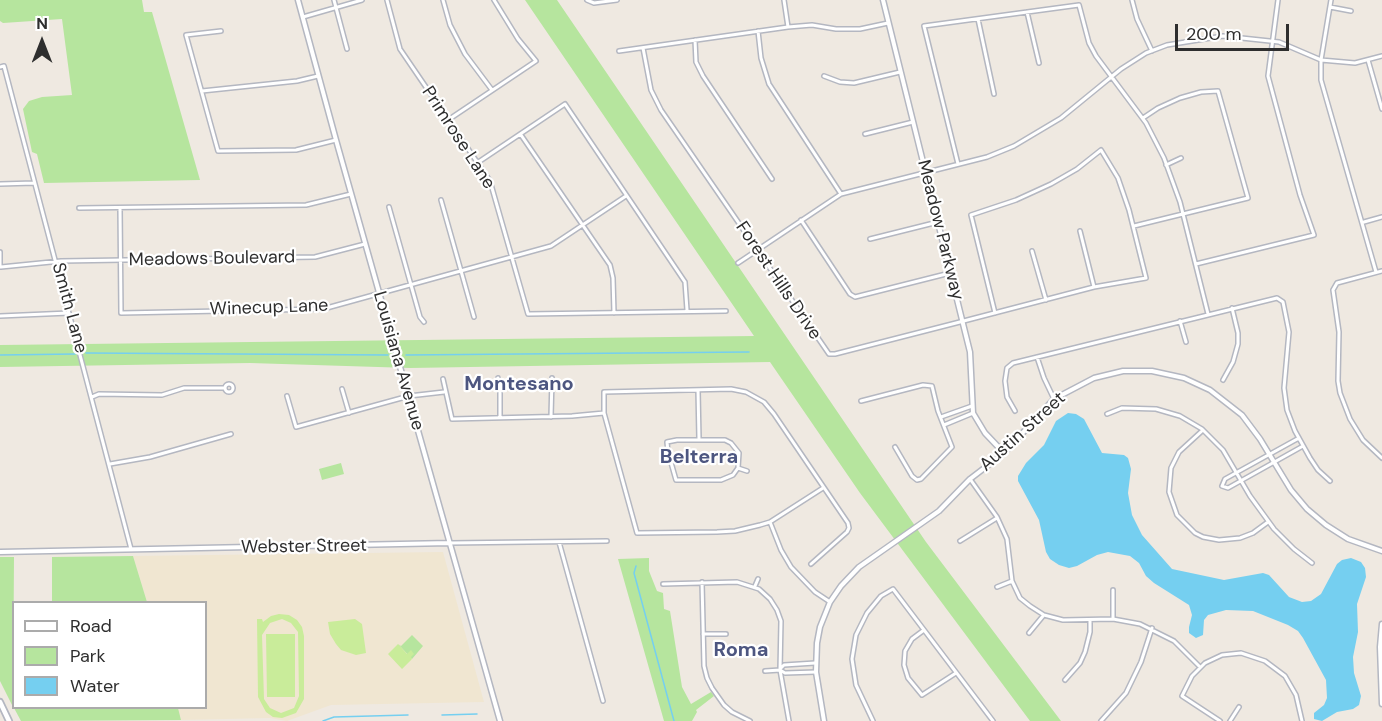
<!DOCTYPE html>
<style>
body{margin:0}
#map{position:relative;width:1382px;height:721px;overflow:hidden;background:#efe9e1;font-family:"DM Sans",sans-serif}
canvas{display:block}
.legend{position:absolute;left:12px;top:601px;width:195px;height:108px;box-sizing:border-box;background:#fff;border:2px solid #ababab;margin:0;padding:8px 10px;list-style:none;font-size:18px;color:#2e2e2e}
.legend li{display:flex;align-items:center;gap:12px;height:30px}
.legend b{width:30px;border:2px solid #ababab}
.north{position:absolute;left:12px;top:12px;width:60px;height:60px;-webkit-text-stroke:4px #fff;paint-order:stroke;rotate:0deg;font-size:16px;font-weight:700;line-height:24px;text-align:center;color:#2e2e2e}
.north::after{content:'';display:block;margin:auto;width:21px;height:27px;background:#2e2e2e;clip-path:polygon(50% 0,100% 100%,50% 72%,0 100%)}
.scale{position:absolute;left:1175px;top:24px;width:114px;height:27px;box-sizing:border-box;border:3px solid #2e2e2e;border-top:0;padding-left:8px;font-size:18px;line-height:21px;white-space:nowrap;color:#2e2e2e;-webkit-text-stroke:4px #fff;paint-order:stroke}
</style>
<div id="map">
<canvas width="1382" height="721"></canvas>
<ul class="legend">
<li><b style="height:8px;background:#fff"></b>Road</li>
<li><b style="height:16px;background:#b6e59e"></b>Park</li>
<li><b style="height:16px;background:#75cff0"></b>Water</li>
</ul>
<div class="north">N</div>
<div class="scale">200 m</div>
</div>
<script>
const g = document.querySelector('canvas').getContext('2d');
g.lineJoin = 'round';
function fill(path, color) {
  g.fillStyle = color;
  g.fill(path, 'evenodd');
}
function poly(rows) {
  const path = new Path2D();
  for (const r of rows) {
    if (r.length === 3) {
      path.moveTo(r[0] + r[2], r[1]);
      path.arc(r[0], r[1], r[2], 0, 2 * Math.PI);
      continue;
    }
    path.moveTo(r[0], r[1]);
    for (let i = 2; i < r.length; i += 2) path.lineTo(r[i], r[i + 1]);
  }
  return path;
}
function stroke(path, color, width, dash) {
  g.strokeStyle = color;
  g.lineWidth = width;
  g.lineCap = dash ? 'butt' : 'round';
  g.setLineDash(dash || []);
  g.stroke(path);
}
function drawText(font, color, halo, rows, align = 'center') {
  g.font = font + ' "DM Sans",sans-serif';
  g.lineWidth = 4.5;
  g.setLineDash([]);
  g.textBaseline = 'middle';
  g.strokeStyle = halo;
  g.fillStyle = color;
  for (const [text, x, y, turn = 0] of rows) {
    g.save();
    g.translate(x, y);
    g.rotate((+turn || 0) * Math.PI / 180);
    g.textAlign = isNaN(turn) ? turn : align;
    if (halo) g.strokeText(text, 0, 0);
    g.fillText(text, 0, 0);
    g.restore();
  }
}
const education = poly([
 [443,552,484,702,331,705,287,721,270,718,181,720,178,708,206,708,206,602,147,602,133,556]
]);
const green = poly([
 [0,0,142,0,144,12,152,12,200,180,44,183,37,154,32,152,23,109,29,101,42,97,72,95,62,19,3,23,0,21],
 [525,0,557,0,926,542,1061,721,1030,721,860,493,770,362,410,368,250,363,0,367,0,345,754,336],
 [341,463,344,474,322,480,319,469],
 [133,556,147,602,52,602,52,557],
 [0,557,14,557,13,707,0,681],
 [649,558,649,571,657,591,663,593,664,609,670,611,682,687,691,704,711,692,714,696,696,710,697,712,692,721,664,721,618,559],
 [412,635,423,646,412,659,398,644,401,646],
 [14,708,178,708,181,720,21,721]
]);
const pitch = poly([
 [279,614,289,615,297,620,302,627,304,636,304,699,296,713,282,718,273,717,266,712,258,697,257,619,262,619,263,622,271,616],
 [282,619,291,623,298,632,299,696,294,708,281,713,270,708,264,699,262,635,270,623],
 [355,619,362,624,366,653,356,655,341,650,336,644,330,634,328,622],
 [266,634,295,634,295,697,267,697],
 [398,644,407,654,411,650,414,654,411,657,412,659,402,669,388,654]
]);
const water = poly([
 [1068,413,1076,414,1084,419,1102,453,1124,455,1128,458,1131,469,1128,493,1132,515,1142,535,1172,569,1224,580,1263,573,1269,575,1289,597,1302,602,1311,601,1321,594,1337,564,1342,560,1351,558,1361,562,1365,568,1366,577,1357,604,1358,632,1353,657,1354,673,1361,696,1359,705,1353,709,1337,712,1322,721,1314,719,1314,713,1324,705,1327,698,1326,680,1303,638,1298,631,1288,625,1253,611,1226,610,1208,615,1204,620,1203,635,1196,638,1189,633,1189,627,1192,615,1189,605,1154,583,1146,576,1139,563,1130,556,1108,552,1097,555,1077,566,1069,568,1059,565,1050,559,1046,552,1039,520,1018,481,1018,476,1026,463,1044,445,1056,421]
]);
const stream = poly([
 [86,353,388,355],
 [0,355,75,354],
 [406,355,749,352],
 [636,566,634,573,674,721],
 [442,715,477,714],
 [323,721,334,717,408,715]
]);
const minor = poly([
 [334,0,347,49],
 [387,0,400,49,490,181,528,314,726,311],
 [443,0,450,25,465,54,492,90],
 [587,0,594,3,617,0],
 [784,0,788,27],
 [1132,0,1137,19,1152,51],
 [1331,0,1321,60,1321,80,1376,272],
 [1330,7,1351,11],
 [1027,12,1039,63],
 [303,17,362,0],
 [978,19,994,94],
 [221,31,186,35,218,151,296,150,336,140],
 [758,31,761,58,769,84,841,194],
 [695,40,696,62,703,76,772,179],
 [643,48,651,90,661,110,829,354,835,354,956,323,1094,287,1146,278,1129,210,1118,178,1101,150,1077,169,1051,184,1016,200,971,215,995,313],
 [619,51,788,27,812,25,836,29,860,29,888,23],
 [1368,60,1382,109],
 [0,67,4,66,131,549],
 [824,76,840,82,854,83,900,72],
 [202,91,297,81,318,76],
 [448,120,536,61,518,39,494,0],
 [865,134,913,122],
 [521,135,610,265,613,278,614,313],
 [477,163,565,104,685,282,687,310],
 [958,164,924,26,1079,5,1089,43,1096,56,1146,123,1164,158,1180,202,1208,314],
 [1166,165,1181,158],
 [0,184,34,183],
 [441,200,474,317],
 [389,207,420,317,424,322],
 [79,208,306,205,351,194],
 [120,208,121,313,323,309,551,246,626,196],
 [801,220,850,294,855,297,950,273],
 [1364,222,1382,217],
 [1134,226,1248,198,1218,91,1201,92,1180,98,1158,108,1143,118],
 [1080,231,1094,287],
 [870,239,938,222],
 [1032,251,1046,300],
 [0,252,0,267],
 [738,263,841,194,987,157,1014,146,1061,118,1121,69,1146,53,1167,45,1223,36,1279,42,1321,60,1355,63,1382,56],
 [1196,264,1314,235,1300,195,1268,76,1278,0],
 [1,267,61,261,315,257,365,244],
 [1382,271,1337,283,1333,290,1339,332,1338,381,1340,393,1350,419,1363,440,1382,458],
 [0,316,69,313],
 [1180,321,1186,342],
 [1037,357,1044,378,1054,399],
 [498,378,500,389,500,418],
 [443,379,452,419,572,416,604,413],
 [1223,380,1233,362,1238,344,1238,333,1232,308],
 [229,388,4],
 [342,389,349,413],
 [698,390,699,439],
 [287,396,296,427,409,396,444,392],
 [92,397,99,394,162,395,184,388,225,388],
 [861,401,923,385,932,386,938,411,952,447,921,479,917,480,912,476,895,447],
 [1015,411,1007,397,1005,381,1007,368,1013,363,1277,298,1283,302,1289,332,1284,388,1287,410,1295,431,1310,458,1318,470,1330,481],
 [1107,414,1122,408,1156,409,1180,416,1202,429,1223,450,1250,496,1274,529,1294,549,1312,563],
 [551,417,552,378],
 [941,417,972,406],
 [944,425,973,413],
 [1203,430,1179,452,1171,468,1169,492,1177,515,1195,533,1203,537,1219,540,1240,538,1253,533,1268,522],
 [1299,438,1225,479,1222,486,1228,488,1303,446],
 [110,464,150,457,231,434],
 [738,468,733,475,721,480,676,480,668,452,667,442,677,440,725,440,731,443,739,453,738,468,747,471],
 [970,479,997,517,1007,539,1012,581,1020,598,1030,606,1044,615,1063,620,1113,619,1140,624,1174,641,1200,667],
 [770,522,781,550,791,567,815,592,830,602],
 [960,541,997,518],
 [559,542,603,701],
 [450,543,607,541],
 [811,564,847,532,849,528,848,523,774,414,764,402,746,392,731,389,604,392,604,413,637,533,717,532,735,531,760,525,770,522,823,488],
 [702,582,704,666,707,678,712,688,724,705,732,712,750,721],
 [663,584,737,582,759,589,770,599,777,610,781,621,780,670,789,721],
 [755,586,758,579],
 [997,587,1012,581],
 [1113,590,1113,619],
 [924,630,912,639,905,651,904,665,908,678,922,695,956,673],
 [1029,633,1043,616],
 [703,634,726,634],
 [781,668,784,665,815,663],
 [765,671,780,670,785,673,816,672],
 [1065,680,1080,663,1085,652,1090,632,1090,620],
 [873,721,856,685,852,659,856,635,867,613,881,596,893,589,993,721],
 [1101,721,1126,693,1141,662,1152,628],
 [1220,721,1182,696,1192,676,1205,663,1222,655,1241,653,1265,661,1285,676,1296,695,1302,721],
 [1230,721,1239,707]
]);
const tertiary = poly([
 [298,0,336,140,500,721],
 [883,0,970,352,973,413,985,433,1004,453],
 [0,552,450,543],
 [1382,624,1380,647,1382,704],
 [824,721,816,672,817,643,820,627,830,602,841,586,859,567,939,511,970,479,1004,453,1054,399,1094,378,1123,371,1152,371,1184,378,1210,390,1242,415,1260,439,1291,490,1307,509,1326,525,1348,539,1382,551]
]);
const secondary = poly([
 [0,702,9,721]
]);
const streetNames = [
 ["Primrose Lane",458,138,57],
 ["Meadow Parkway",940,230,76],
 ["Meadows Boulevard",212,259,-1],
 ["Forest Hills Drive",778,281,56],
 ["Smith Lane",69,308,75],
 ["Winecup Lane",269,308,-2],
 ["Louisiana Avenue",398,361,74],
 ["Austin Street",1023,432,-42],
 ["Webster Street",304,547,-1]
];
const neighbourhoodNames = [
 ["Montesano",519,385],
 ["Belterra",699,458],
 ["Roma",741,651]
];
fill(education, '#f0e6d1');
fill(green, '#b6e59e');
fill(pitch, '#c9ec9a');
fill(water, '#75cff0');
stroke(stream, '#75cff0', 1.5);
stroke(minor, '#b4b7c1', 6);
stroke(tertiary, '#b4b7c1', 7);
stroke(secondary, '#b4b7c1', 8);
stroke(minor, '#fff', 3);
stroke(tertiary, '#fff', 4);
stroke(secondary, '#fff', 4.5);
drawText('18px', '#2e2e2e', '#fff', streetNames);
drawText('bold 20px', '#4d5680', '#fff', neighbourhoodNames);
</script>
